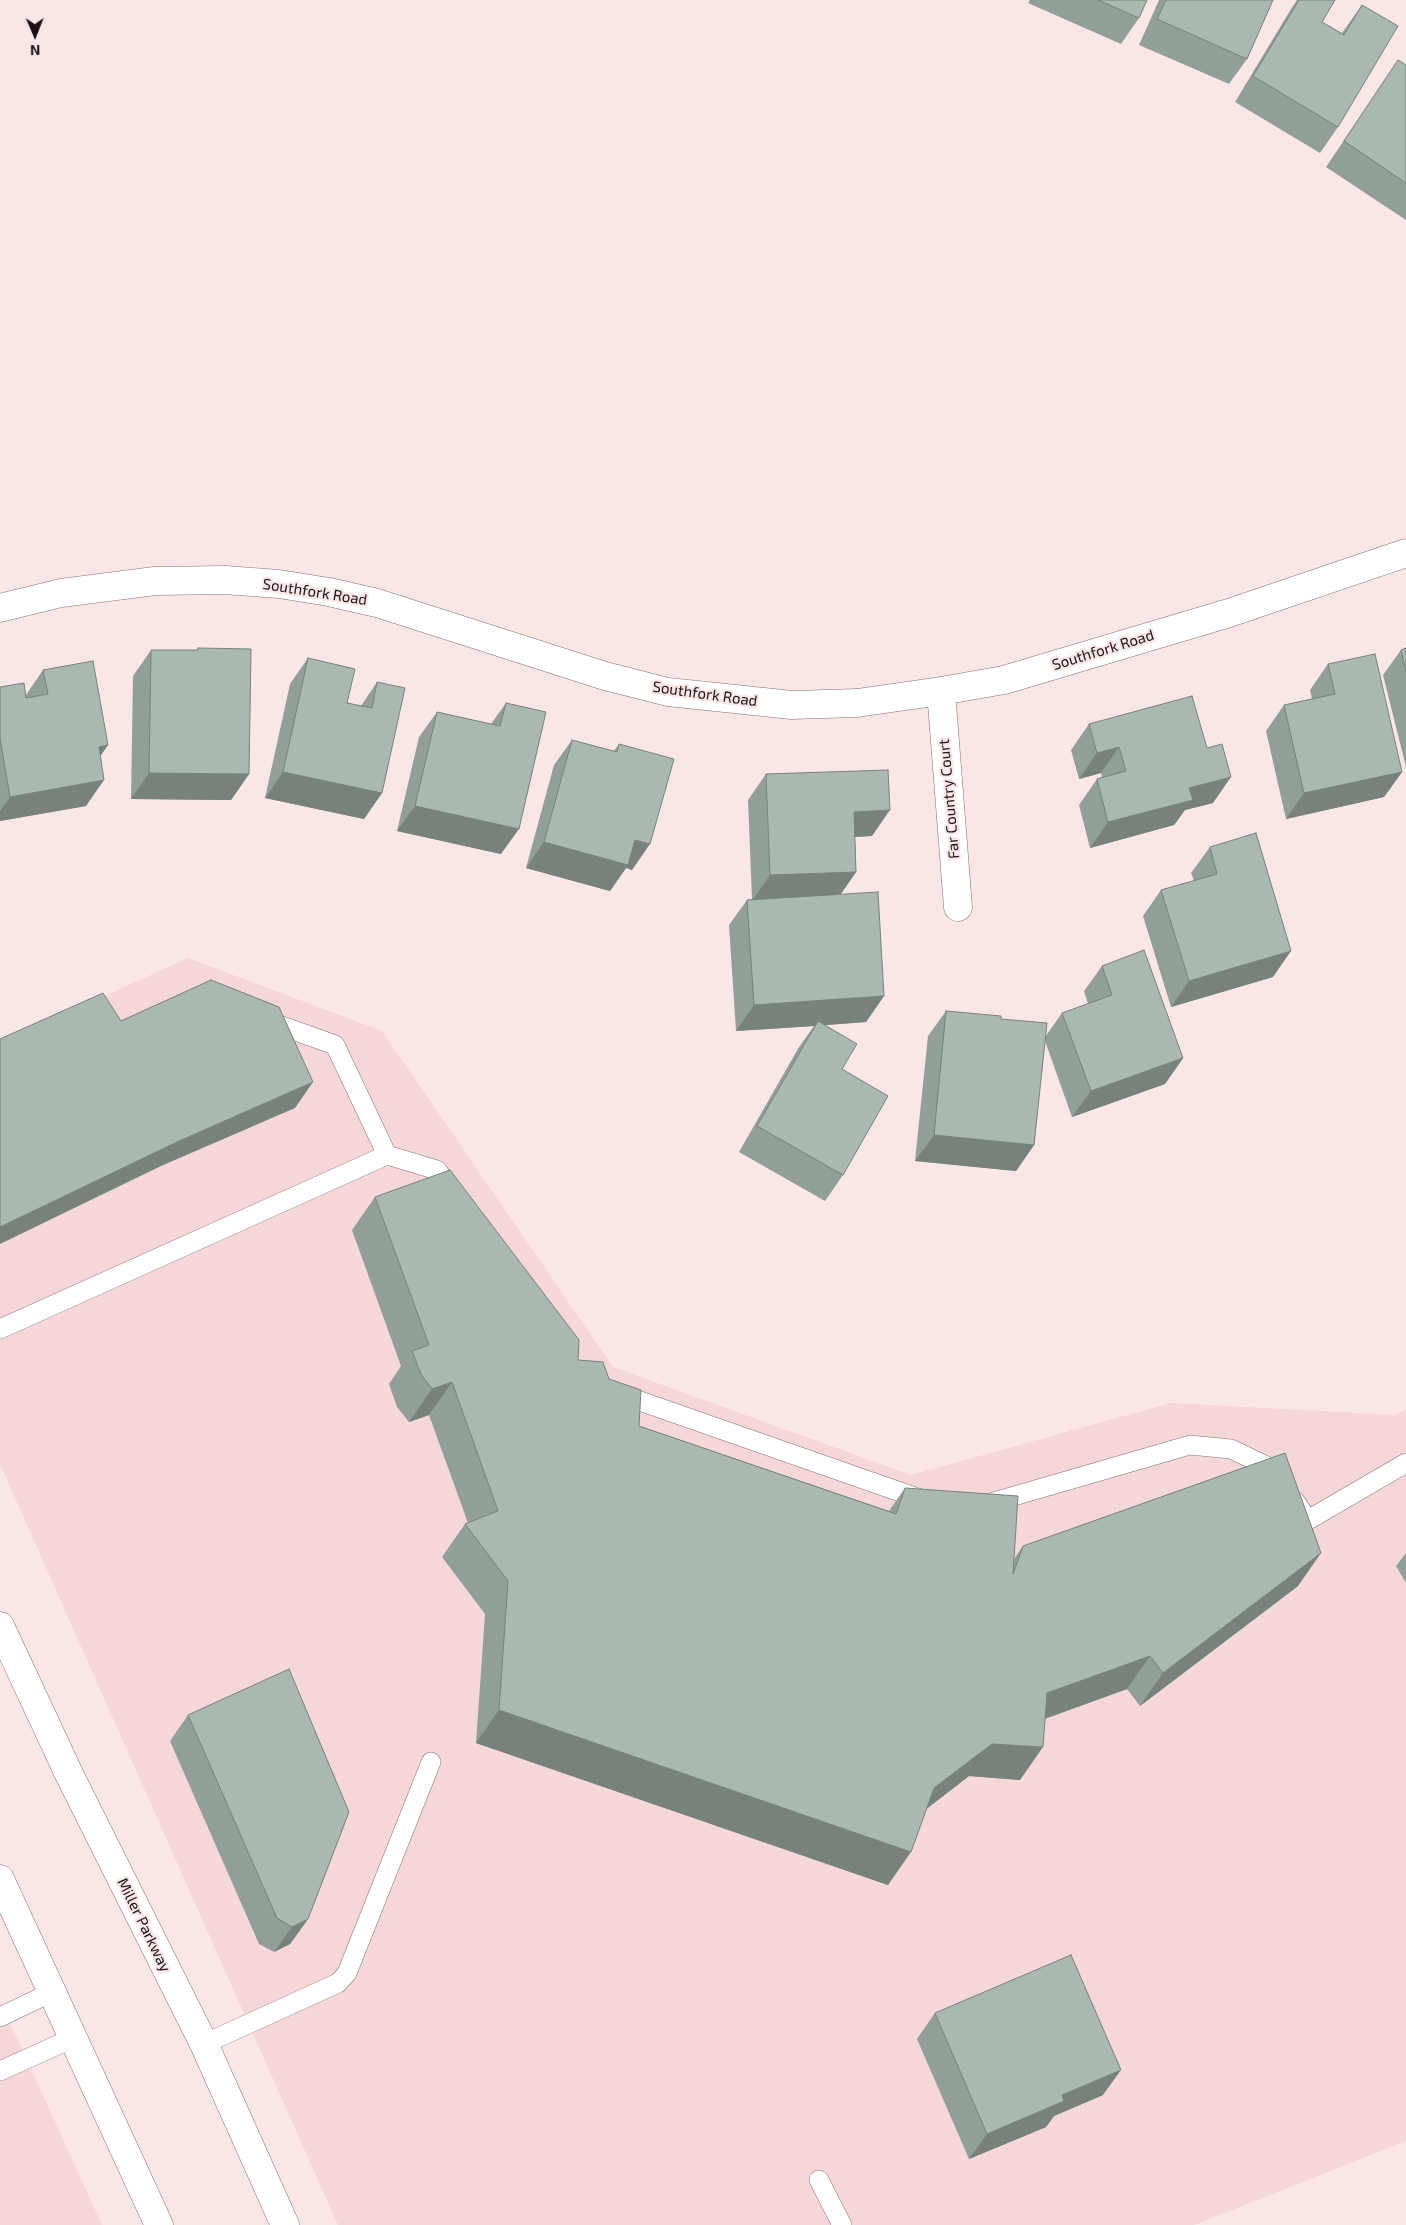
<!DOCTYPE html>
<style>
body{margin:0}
#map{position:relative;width:1406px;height:2225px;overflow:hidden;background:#fbe6e6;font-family:"Exo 2",sans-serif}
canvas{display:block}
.north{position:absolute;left:10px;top:10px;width:50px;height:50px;-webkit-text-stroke:4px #fbe6e6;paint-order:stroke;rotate:179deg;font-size:14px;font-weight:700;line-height:20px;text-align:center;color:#1a1313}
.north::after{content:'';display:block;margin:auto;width:18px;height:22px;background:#1a1313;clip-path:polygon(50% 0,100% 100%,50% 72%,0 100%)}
</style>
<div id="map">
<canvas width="1406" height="2225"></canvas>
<div class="north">N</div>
</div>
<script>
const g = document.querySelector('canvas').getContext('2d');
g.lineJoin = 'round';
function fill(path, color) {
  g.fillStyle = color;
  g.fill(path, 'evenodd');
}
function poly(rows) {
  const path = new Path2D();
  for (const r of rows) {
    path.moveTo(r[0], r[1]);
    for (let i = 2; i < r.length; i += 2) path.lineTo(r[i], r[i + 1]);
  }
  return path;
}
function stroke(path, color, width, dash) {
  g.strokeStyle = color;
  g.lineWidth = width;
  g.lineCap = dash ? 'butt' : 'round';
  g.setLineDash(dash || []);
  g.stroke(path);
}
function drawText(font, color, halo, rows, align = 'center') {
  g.font = font + ' "Exo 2",sans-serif';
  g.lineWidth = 4.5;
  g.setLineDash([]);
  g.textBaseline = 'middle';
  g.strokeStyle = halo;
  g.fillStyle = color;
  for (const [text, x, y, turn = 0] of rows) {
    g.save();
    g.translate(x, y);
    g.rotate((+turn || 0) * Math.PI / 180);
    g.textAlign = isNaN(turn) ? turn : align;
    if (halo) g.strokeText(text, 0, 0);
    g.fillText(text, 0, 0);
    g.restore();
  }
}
const built = poly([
 [188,958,382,1031,613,1367,911,1475,1171,1403,1395,1415,1406,1409,1406,2141,1194,2225,338,2225,0,1464,0,1044],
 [0,2001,102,2225,0,2225]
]);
const service = poly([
 [265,1020,335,1045,387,1155,437,1170,454,1194],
 [0,1329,387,1155],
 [617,1393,926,1501],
 [1295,1501,1308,1520,1406,1463],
 [990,1503,1190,1445,1231,1449,1273,1469,1278,1476],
 [0,2017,52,1992],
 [204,2044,338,1983,347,1973,431,1762],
 [0,2071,73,2038],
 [819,2180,842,2225]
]);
const minor = poly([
 [0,608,61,593,155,581,225,580,279,584,329,592,377,603,605,676,668,692,792,705,857,703,941,691,1004,680,1229,613,1406,553],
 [941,691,958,907]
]);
const tertiary = poly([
 [0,1626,69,1774,204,2044,285,2225],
 [0,1879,159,2225]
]);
const wall = poly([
 [1030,0,1147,0,1139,18,1121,44,1028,3],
 [1159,0,1273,0,1247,59,1229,84,1139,45],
 [1297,0,1335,0,1322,22,1342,33,1362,5,1338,127,1320,153,1235,102,1291,9],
 [1398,60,1406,65,1406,220,1326,167],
 [198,648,249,774,231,800,131,799,133,676,151,650,197,650],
 [1406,648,1406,767,1383,675,1401,650],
 [308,658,347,703,361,706,377,682,382,793,364,819,265,798,290,684],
 [1328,664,1402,772,1384,797,1286,819,1266,731,1284,705,1312,699,1310,690],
 [43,670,108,745,100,756,86,806,0,821,0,687,26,695],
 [506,703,501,854,397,831,419,737,437,712,491,724],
 [1089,724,1207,748,1213,803,1185,810,1174,825,1090,848,1079,805,1097,779,1102,777,1101,773,1079,779,1071,750],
 [572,740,614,751,619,744,632,870,626,868,610,891,526,868,554,765],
 [766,774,872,836,855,837,856,872,841,894,884,996,866,1022,824,1025,842,1069,843,1175,825,1201,739,1152,799,1047,814,1026,736,1031,729,925,747,900,752,899,748,800],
 [1210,847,1273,977,1171,1007,1143,916,1161,890,1194,881,1191,873],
 [1102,966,1183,1058,1165,1084,1072,1117,1045,1041,1034,1145,1016,1171,915,1161,928,1036,946,1011,1001,1019,1045,1037,1062,1013,1088,1004,1084,991],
 [375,1197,578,1360,609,1379,639,1426,889,1511,905,1488,1014,1559,1023,1546,1298,1586,1140,1706,1127,1689,1045,1719,1020,1780,969,1776,927,1808,888,1885,476,1743,485,1614,442,1557,465,1524,468,1523,429,1415,409,1422,397,1407,389,1384,401,1366,352,1230],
 [1406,1553,1406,1583,1396,1566],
 [188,1715,308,1919,290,1944,274,1952,259,1944,170,1741],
 [935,2013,1103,2095,1054,2116,1046,2127,969,2159,917,2039]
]);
const shadedWall = poly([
 [108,745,90,771,99,747],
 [1119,747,1101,773,1079,779,1097,753],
 [283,772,382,793,364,819,265,798],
 [1402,772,1384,797,1286,819,1304,793],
 [149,773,249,774,231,800,131,799],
 [1231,777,1213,803,1185,810,1174,825,1090,848,1108,822,1189,788],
 [104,780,86,806,0,821,0,811,10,797],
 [415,806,519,829,501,854,397,831],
 [890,810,872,836,836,838,854,812],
 [635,840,650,844,632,870,626,868,610,891,526,868,544,842],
 [856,872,838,898,752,901,770,875],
 [1291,951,1273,977,1171,1007,1189,981],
 [884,996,866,1022,815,1026,818,1021,814,1026,736,1031,754,1005],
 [1183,1058,1165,1084,1072,1117,1091,1091],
 [313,1082,295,1108,161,1166,0,1244,0,1227,179,1141],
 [934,1135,1034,1145,1016,1171,915,1161],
 [452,1382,429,1415,409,1422,432,1389],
 [1321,1553,1298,1586,1140,1706,1163,1673],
 [1150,1656,1127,1689,1024,1726,1047,1693],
 [499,1710,911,1852,888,1885,476,1743],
 [992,1744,1043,1747,1020,1780,969,1776,911,1821,934,1788],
 [308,1919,290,1944,274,1952,292,1927],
 [1121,2070,1103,2095,1054,2116,1046,2127,969,2159,987,2134,1062,2095]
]);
const building = poly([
 [1098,0,1147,0,1139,18,1098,0],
 [1166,0,1273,0,1247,59,1157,19,1166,0],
 [1299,0,1335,0,1322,22,1344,35,1362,5,1398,26,1338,127,1253,76,1299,0],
 [1398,60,1406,65,1406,183,1344,141,1398,60],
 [198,648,251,649,249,774,149,773,151,650,198,650,198,648],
 [1406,648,1406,671,1401,650,1406,648],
 [1375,654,1402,772,1304,793,1284,705,1335,694,1328,664,1375,654],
 [308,658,355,669,347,703,372,708,377,682,405,688,382,793,283,772,308,658],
 [93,661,108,745,99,747,104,780,10,797,0,738,0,687,24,683,26,698,48,694,43,670,93,661],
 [1192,696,1207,748,1222,744,1231,777,1189,788,1193,800,1108,822,1097,779,1126,771,1119,747,1097,753,1089,724,1192,696],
 [506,703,546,712,519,829,415,806,437,712,500,726,506,703],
 [572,740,617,752,619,744,674,759,650,844,635,840,628,865,544,842,572,740],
 [888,770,890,810,854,812,856,872,770,875,766,774,888,770],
 [1256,833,1291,951,1189,981,1161,890,1217,874,1210,847,1256,833],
 [878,892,884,996,754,1005,747,900,878,892],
 [1144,950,1183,1058,1091,1091,1062,1013,1112,995,1102,966,1144,950],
 [211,980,279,1007,313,1082,179,1141,0,1227,0,1039,103,993,121,1021,211,980],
 [946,1011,1001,1016,1001,1019,1047,1023,1034,1145,934,1135,946,1011],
 [818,1021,857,1044,842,1069,888,1096,843,1175,757,1126,818,1021],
 [450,1170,579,1340,578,1360,603,1362,609,1379,641,1390,639,1426,896,1514,905,1488,1018,1496,1013,1574,1023,1546,1285,1453,1321,1553,1163,1673,1150,1656,1047,1693,1043,1747,992,1744,934,1788,911,1852,499,1710,508,1581,465,1524,498,1511,452,1382,432,1389,421,1374,412,1351,429,1345,375,1197,450,1170],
 [289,1669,349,1812,308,1919,292,1927,277,1918,188,1715,289,1669],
 [1071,1955,1121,2070,1062,2095,1064,2101,987,2134,935,2013,1071,1955]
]);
const streetNames = [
 ["Southfork Road",315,592,9],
 ["Southfork Road",1103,650,-17],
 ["Southfork Road",705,694,8],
 ["Far Country Court",949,799,-95],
 ["Miller Parkway",144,1925,64]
];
fill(built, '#f4d7d6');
stroke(service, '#837171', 20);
stroke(minor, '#837171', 29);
stroke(tertiary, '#837171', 29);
stroke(service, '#fff', 19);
stroke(minor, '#fff', 28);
stroke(tertiary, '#fff', 28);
fill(wall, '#919f96');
fill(shadedWall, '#76827a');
fill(building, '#a9b9af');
stroke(building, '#76827a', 1);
drawText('15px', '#1a1313', '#fbe6e6', streetNames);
</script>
